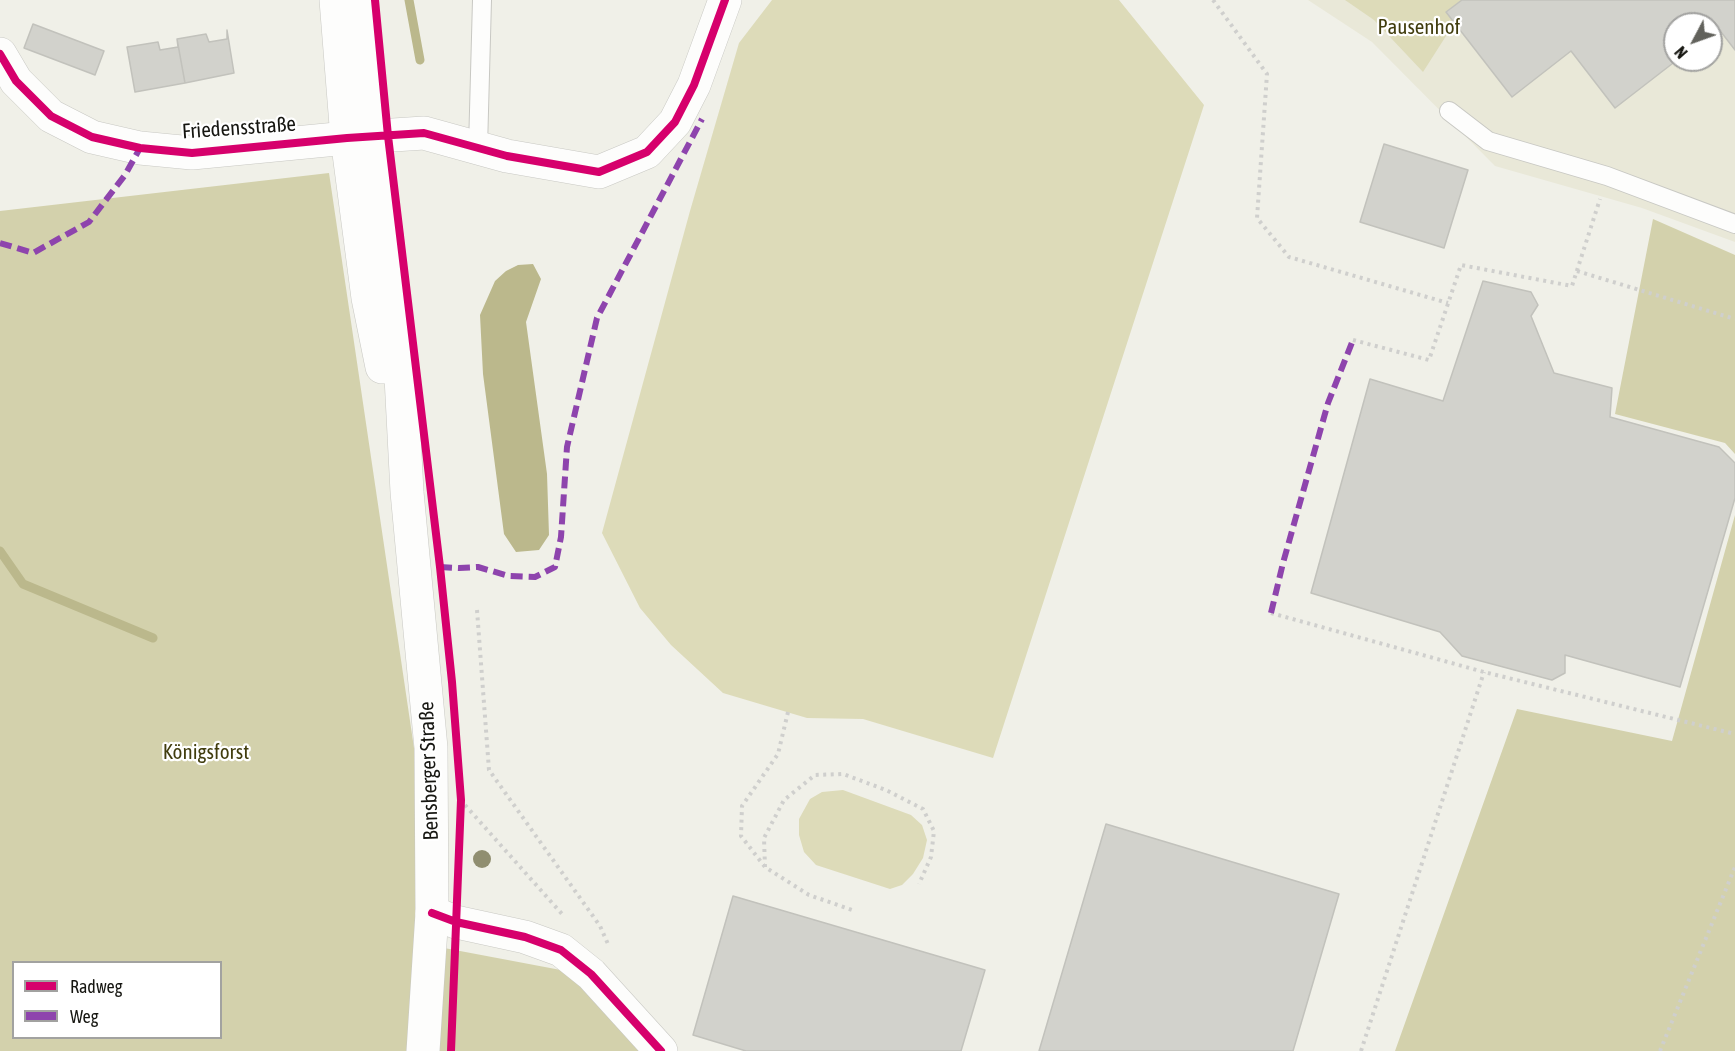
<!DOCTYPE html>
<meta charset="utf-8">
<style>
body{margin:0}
#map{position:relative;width:1735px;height:1051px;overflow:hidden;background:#f0f0e8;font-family:"Asap Condensed",sans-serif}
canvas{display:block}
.legend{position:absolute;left:12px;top:961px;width:210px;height:78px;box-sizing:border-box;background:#fff;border:2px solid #a2a2a0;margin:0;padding:8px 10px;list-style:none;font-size:18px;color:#161611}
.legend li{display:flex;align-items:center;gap:12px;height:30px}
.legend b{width:30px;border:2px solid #a2a2a0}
.north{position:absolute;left:1663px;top:12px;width:60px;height:60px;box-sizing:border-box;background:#fff;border:2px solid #a2a2a0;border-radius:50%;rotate:229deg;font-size:16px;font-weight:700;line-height:24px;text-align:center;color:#161611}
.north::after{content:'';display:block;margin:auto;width:21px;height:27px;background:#62625c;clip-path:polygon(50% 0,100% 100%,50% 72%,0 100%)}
</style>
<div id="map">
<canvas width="1735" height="1051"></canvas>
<ul class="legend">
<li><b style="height:8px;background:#d6006c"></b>Radweg</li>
<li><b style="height:8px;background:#8e44ad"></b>Weg</li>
</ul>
<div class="north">N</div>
</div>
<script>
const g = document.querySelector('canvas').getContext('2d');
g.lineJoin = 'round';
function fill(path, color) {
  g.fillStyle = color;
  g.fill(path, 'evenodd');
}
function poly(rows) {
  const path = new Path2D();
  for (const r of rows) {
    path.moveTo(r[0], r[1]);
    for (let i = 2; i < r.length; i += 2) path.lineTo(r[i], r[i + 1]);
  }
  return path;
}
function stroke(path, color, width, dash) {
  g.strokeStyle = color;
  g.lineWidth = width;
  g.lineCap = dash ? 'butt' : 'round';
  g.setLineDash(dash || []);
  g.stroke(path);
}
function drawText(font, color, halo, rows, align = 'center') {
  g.font = font + ' "Asap Condensed",sans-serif';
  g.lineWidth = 4.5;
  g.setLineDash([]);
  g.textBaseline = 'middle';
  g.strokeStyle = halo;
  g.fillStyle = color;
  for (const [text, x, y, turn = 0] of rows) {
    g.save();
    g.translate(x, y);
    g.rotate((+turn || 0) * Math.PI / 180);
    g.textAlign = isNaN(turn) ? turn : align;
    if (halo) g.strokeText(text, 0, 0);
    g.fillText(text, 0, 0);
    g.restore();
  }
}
const built = poly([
 [1308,0,1735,0,1735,242,1642,208,1495,166,1372,42],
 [1675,24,1711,24,1711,60,1675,60]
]);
const green = poly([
 [772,0,1119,0,1204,105,993,758,863,719,807,718,723,693,671,645,640,608,602,533,690,211,739,43],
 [1345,0,1469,0,1423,72,1374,20],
 [843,790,911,815,922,825,927,840,923,858,913,874,902,885,890,889,816,865,804,852,799,835,799,819,810,799,822,792]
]);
const forest = poly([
 [329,173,418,775,423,944,566,971,640,1051,0,1051,0,211],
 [14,962,220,962,220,1038,14,1038],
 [1653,219,1735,255,1735,454,1725,443,1615,414],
 [1735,515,1735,1051,1395,1051,1517,709,1672,741]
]);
const water = poly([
 [533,264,541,279,526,322,547,474,549,535,539,550,516,552,504,534,483,374,480,315,495,281,506,271,518,265]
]);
const stream = poly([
 [409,0,420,60],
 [0,551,23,584,153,638]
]);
const building = poly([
 [1462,0,1735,0,1735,50,1718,28,1711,33,1711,24,1675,24,1675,60,1677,60,1615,108,1571,51,1512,97,1446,12,1462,0],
 [33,24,104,51,95,75,24,48,33,24],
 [227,30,234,73,185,83,177,39,206,34,209,42,227,39,227,30],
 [177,39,185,83,135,92,127,47,158,42,160,50,178,47,177,39],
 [1384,144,1468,170,1444,248,1360,222,1384,144],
 [1483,281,1531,292,1538,305,1531,316,1554,373,1612,388,1610,417,1719,447,1735,463,1735,498,1680,687,1565,655,1565,673,1552,680,1462,656,1440,632,1311,593,1370,379,1443,401,1483,281],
 [1106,824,1339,894,1293,1051,1039,1051,1106,824],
 [733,896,985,970,961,1051,746,1051,693,1035,733,896]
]);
const path = poly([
 [1213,0,1267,74,1257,218,1289,257,1448,303],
 [1577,271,1735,319],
 [1353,340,1429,360,1461,265,1572,286,1600,199],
 [477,610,489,770,600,926,608,944],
 [1271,613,1484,672,1735,734],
 [788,712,778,754,742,806,741,836,765,867,809,895,855,911],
 [465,805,562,914],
 [765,867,764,838,784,800,815,775,843,774,886,790,923,809,934,831,931,857,919,884],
 [1361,1051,1484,672],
 [1660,1051,1735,867]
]);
const service = poly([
 [1449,111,1488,141,1607,176,1735,224],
 [478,148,482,0]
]);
const minor = poly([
 [0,54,16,81,51,116,92,137,140,148,192,153,347,138,424,133,507,156,599,172,647,152,675,122,694,85,725,0],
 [432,913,456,922,525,937,561,950,591,974,661,1051]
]);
const secondary = poly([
 [336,0,347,138,368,298,382,367],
 [361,0,372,135,387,239,400,358,407,492,431,748,432,913,423,1051]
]);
const quiet = poly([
 [0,243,33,253,89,222,125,175,140,148],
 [440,567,459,568,478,567,509,576,535,577,555,567,561,537,567,447,597,318,702,119],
 [1271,613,1283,563,1328,403,1353,340]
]);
const cycleway = poly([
 [375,0,388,136,440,567,452,682,461,800,451,1051],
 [0,54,16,81,51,116,92,137,140,148,192,153,347,138,424,133,507,156,599,172,647,152,675,122,694,85,725,0],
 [432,913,456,922,525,937,561,950,591,974,661,1051]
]);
const trees = [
 [482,859]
];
const parkNames = [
 ["Pausenhof",1419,27],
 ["Königsforst",206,752]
];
const streetNames = [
 ["Friedensstraße",239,128,-4],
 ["Bensberger Straße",429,771,-92]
];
fill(built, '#e9e8d8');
fill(green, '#dddbb9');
fill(forest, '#d3d1ac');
fill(water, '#bbb88c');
stroke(stream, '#bbb88c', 9);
fill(building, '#d2d2cc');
stroke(building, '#c2c2bc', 1.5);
stroke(service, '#c8c8c3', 20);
stroke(minor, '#c8c8c3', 34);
stroke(secondary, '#c8c8c3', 34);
stroke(path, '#cfcfcd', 4, [3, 4.5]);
stroke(service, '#fdfdfc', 18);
stroke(minor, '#fdfdfc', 33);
stroke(secondary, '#fdfdfc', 33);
stroke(quiet, '#8e44ad', 6, [12, 6]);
stroke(cycleway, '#d6006c', 8);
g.fillStyle = '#908e70';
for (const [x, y] of trees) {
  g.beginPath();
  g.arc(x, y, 9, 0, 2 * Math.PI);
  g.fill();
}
drawText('21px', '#413d0e', '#fff', parkNames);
drawText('21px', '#161611', '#fff', streetNames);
</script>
